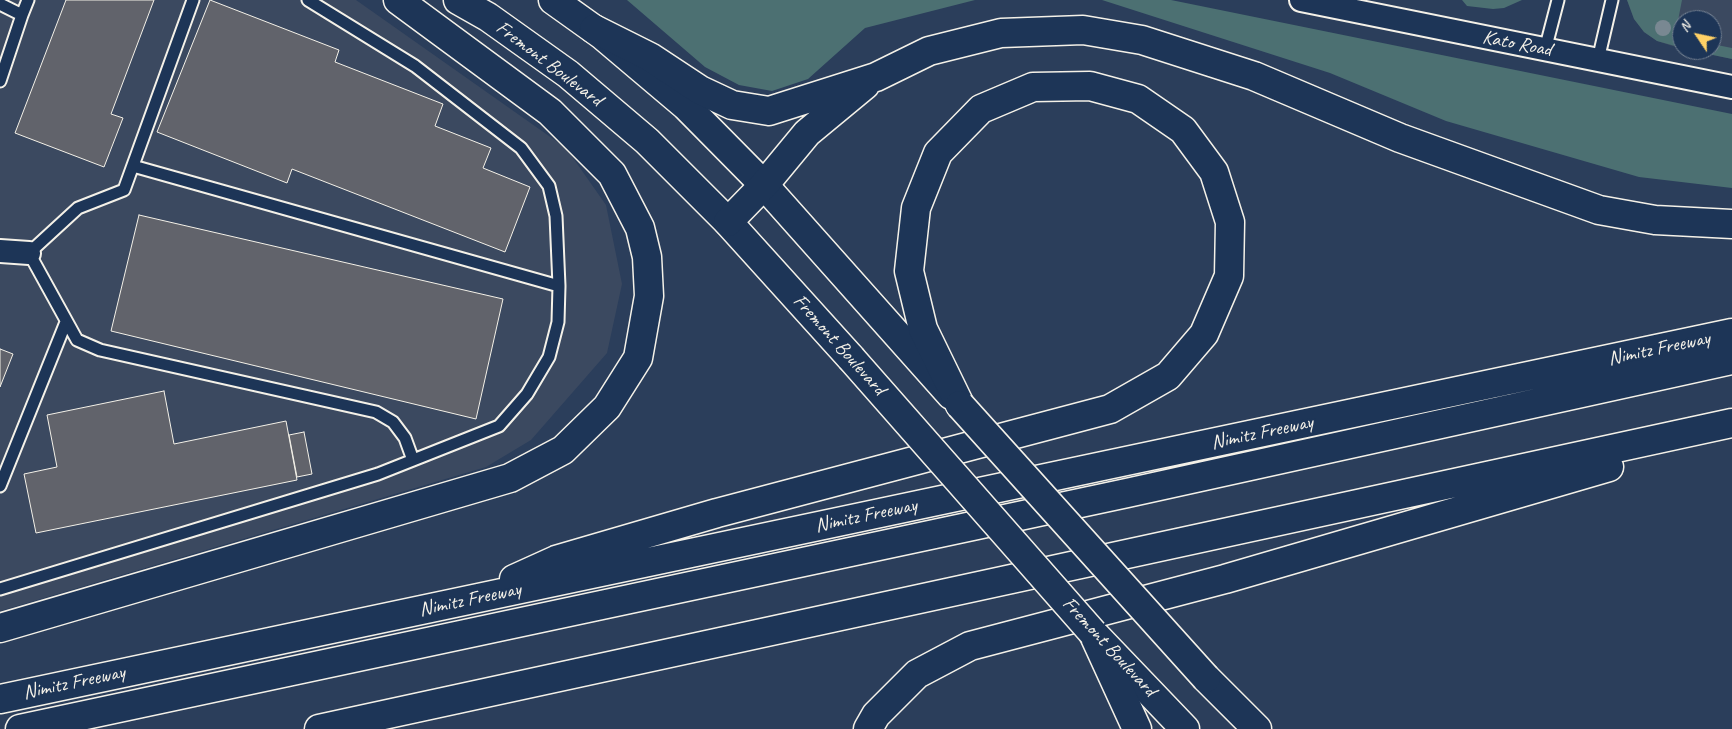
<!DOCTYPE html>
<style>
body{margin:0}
#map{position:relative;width:1732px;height:729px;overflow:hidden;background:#2b3e5b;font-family:Caveat,sans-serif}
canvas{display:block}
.north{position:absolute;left:1672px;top:10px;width:50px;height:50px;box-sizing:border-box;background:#1d3557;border:1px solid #738091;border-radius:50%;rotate:304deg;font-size:14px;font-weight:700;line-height:20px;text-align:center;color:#f4f1e8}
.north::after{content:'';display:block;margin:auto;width:18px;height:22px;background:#ffd166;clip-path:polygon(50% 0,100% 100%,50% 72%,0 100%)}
</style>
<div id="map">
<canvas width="1732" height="729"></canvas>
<div class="north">N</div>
</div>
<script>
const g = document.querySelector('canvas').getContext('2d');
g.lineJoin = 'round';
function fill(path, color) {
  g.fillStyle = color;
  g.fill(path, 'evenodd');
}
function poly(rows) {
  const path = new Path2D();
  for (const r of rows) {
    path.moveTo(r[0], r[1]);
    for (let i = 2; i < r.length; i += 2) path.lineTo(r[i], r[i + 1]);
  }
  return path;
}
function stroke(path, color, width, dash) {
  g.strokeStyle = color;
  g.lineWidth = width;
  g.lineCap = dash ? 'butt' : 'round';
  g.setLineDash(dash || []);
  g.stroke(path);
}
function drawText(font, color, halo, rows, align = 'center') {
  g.font = font + ' Caveat,sans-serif';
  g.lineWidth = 4.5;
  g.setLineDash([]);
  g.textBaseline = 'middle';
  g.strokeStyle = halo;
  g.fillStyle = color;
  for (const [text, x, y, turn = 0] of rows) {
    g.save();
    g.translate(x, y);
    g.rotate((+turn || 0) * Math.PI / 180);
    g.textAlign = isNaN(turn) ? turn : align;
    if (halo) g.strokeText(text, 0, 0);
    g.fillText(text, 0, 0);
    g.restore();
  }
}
const built = poly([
 [0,0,356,0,566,148,606,205,622,284,607,353,531,440,486,467,0,611],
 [1627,0,1732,0,1732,59,1689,50,1712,50,1712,20,1682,20,1682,48,1672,46,1657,41,1644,32,1634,19]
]);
const green = poly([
 [627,0,975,0,865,28,808,79,772,91,739,85,705,67],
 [1102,0,1171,0,1732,114,1732,188,1639,177,1446,121,1330,73],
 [1462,0,1522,0,1504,8,1493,9,1467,6],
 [1627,0,1682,0,1675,36,1682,37,1682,48,1657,41,1644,32,1634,19],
 [1712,44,1732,48,1732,59,1689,50,1712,50]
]);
const building = poly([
 [66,0,154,0,111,114,123,118,104,167,15,133,66,0],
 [210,0,339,50,335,62,443,104,435,126,491,148,483,168,530,187,505,252,292,169,287,183,157,132,210,0],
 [139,215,503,299,476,419,111,331,139,215],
 [0,349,13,354,0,387,0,349],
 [164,391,174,444,286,421,297,480,36,533,24,474,57,467,47,415,164,391],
 [304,432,312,474,297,477,289,435,304,432]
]);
const service = poly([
 [193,0,124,190,78,208,29,253,77,340,100,350,376,412,393,422,405,438,413,460],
 [308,0,415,66,521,148,549,186,556,216,559,286],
 [0,4,22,15,0,81],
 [22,15,28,0],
 [1545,50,1558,0],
 [1598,60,1612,0],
 [0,486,66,322],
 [0,589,378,474,499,426,527,394,549,357,558,322,559,286,133,166]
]);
const minor = poly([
 [1301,0,1732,87],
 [0,251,29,253]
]);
const primary = poly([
 [458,0,488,17,568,74,647,141,728,222,851,358],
 [553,0,602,35,686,106,764,185,951,395],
 [1096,636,1185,729],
 [1206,678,1257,729]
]);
const motorway = poly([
 [594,29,650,57,700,90,732,105,769,111,876,77,929,51,1001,33,1083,30,1142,40,1254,76,1400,138,1599,210,1655,220,1732,224],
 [728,222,764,185,807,133,865,85],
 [514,579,556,560,717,513,1110,409,1168,376,1204,334,1229,276,1230,222,1214,172,1183,130,1138,99,1090,86,1033,87,981,109,938,153,916,208,909,271,923,329,960,405],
 [0,628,510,478,563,450,607,407,638,358,649,296,647,257,640,228,612,174,550,112,398,0],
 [1093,633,1137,729],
 [0,699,1732,333],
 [20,729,1127,493,1732,360],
 [319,729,1732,423],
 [868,729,876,715,917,674,970,646,1225,579,1609,467]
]);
const primaryBridge = poly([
 [851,358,1093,633],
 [960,405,1206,678]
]);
const trees = [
 [1663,28]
];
const streetNames = [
 ["Kato Road",1517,44,11],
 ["Fremont Boulevard",549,64,37],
 ["Fremont Boulevard",839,345,48],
 ["Nimitz Freeway",1659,349,-12],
 ["Nimitz Freeway",1262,433,-12],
 ["Nimitz Freeway",866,516,-12],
 ["Nimitz Freeway",470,600,-12],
 ["Fremont Boulevard",1109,647,47],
 ["Nimitz Freeway",74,683,-12]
];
fill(built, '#3b4960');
fill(green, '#4c7072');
fill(building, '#61636b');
stroke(building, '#f4f1e8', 1);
stroke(service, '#f4f1e8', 15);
stroke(minor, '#f4f1e8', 26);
stroke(primary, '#f4f1e8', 31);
stroke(motorway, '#f4f1e8', 31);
stroke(service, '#1d3557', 11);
stroke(minor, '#1d3557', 22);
stroke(primary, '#1d3557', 28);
stroke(motorway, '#1d3557', 28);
stroke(primaryBridge, '#f4f1e8', 31, []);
stroke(primaryBridge, '#1d3557', 28);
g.fillStyle = '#798892';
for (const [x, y] of trees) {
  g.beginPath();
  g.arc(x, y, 8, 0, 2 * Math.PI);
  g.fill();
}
drawText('20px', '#f4f1e8', '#1d3557', streetNames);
</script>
